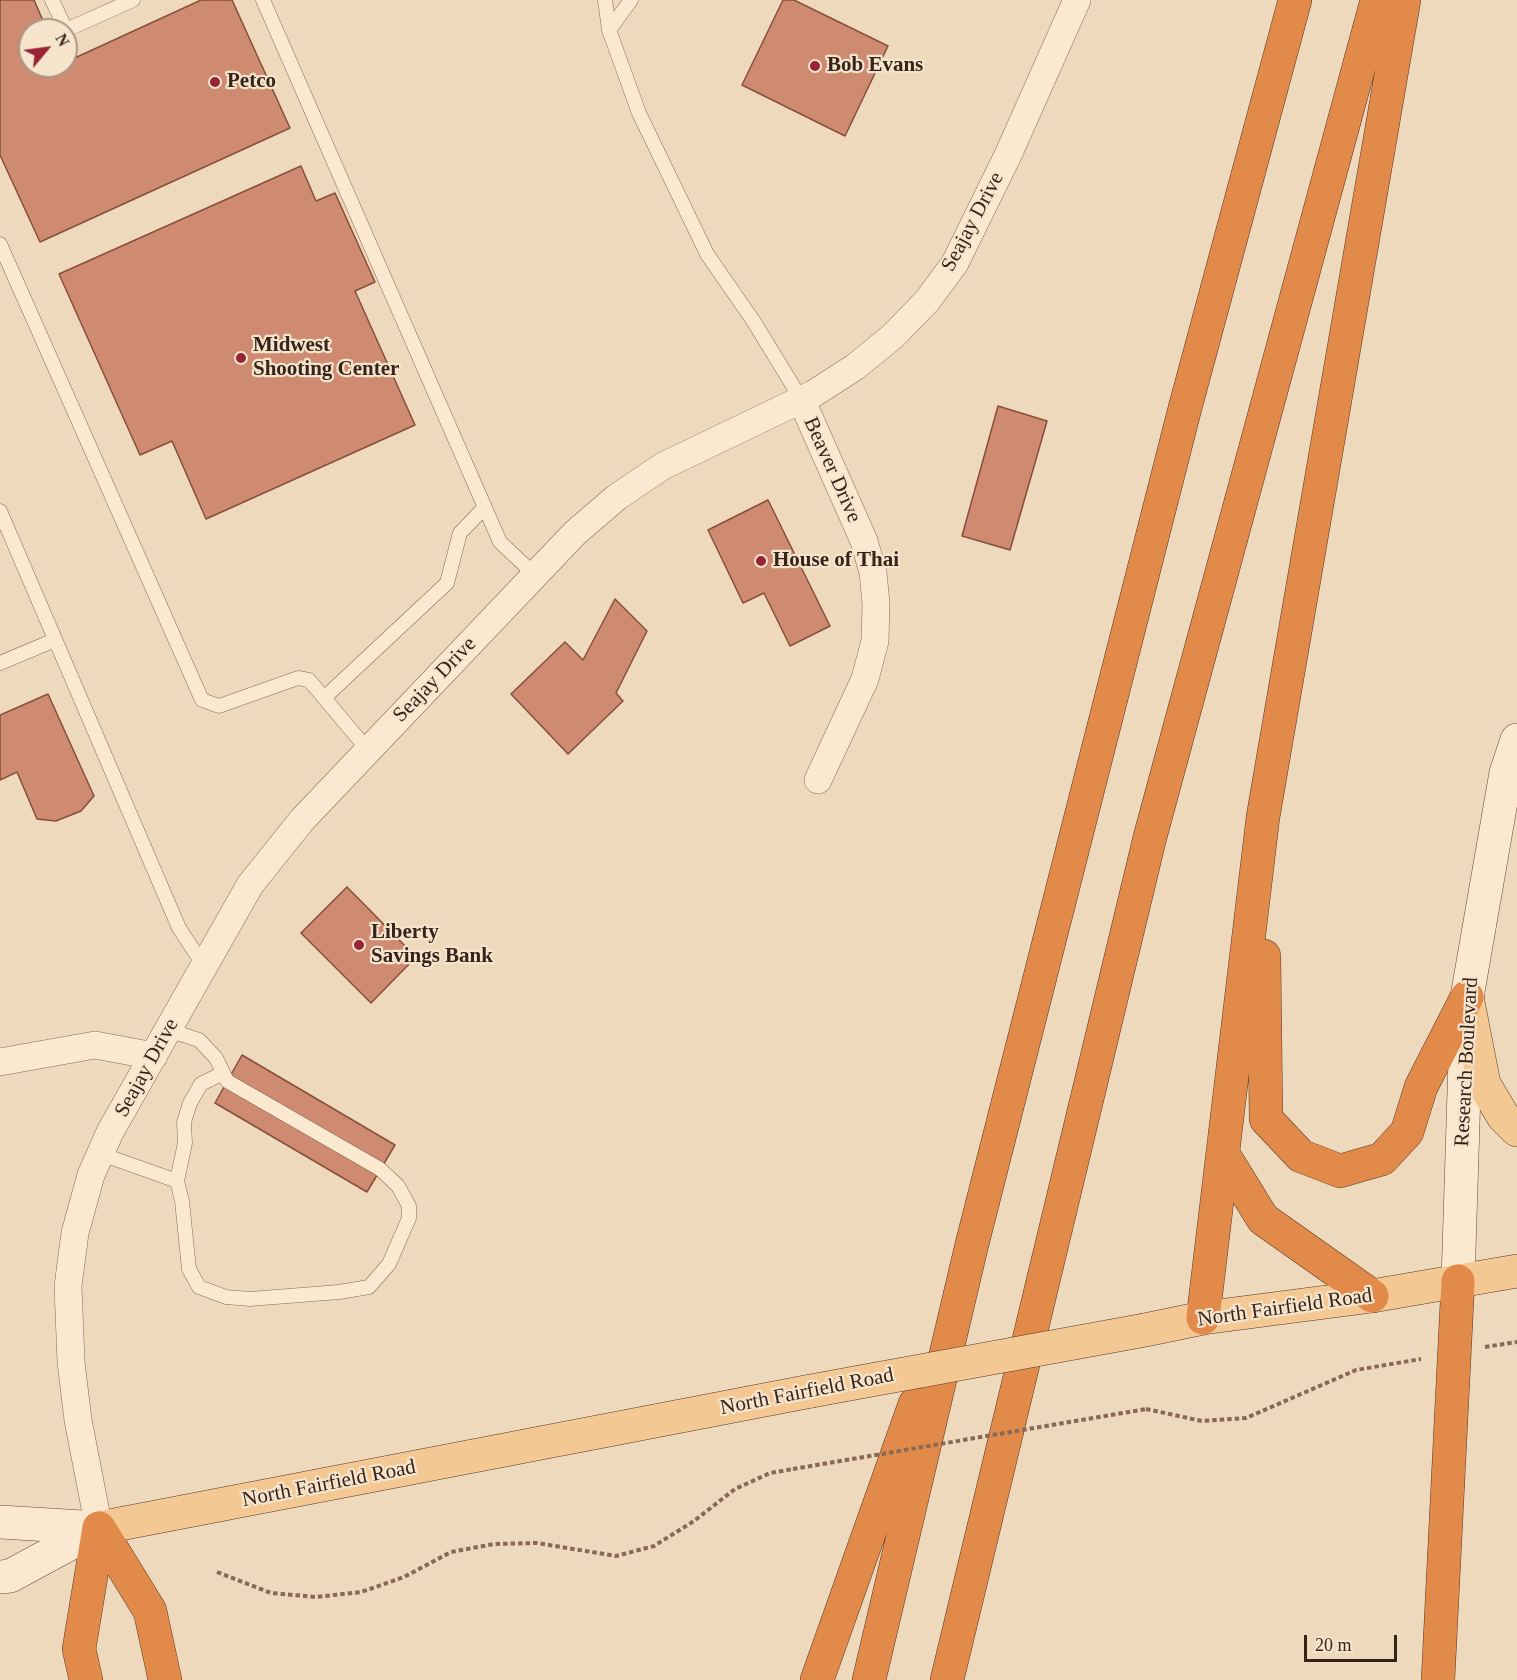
<!DOCTYPE html>
<style>
body{margin:0}
#map{position:relative;width:1517px;height:1680px;overflow:hidden;background:#efd9bd;font-family:"Times New Roman",serif}
canvas{display:block}
.north{position:absolute;left:18px;top:18px;width:60px;height:60px;box-sizing:border-box;background:#f6e4cd;border:2px solid #a99786;border-radius:50%;rotate:61deg;font-size:16px;font-weight:700;line-height:24px;text-align:center;color:#36241b}
.north::after{content:'';display:block;margin:auto;width:21px;height:27px;background:#982435;clip-path:polygon(50% 0,100% 100%,50% 72%,0 100%)}
.scale{position:absolute;left:1304px;top:1635px;width:93px;height:27px;box-sizing:border-box;border:3px solid #36241b;border-top:0;padding-left:8px;font-size:18px;line-height:21px;white-space:nowrap;color:#36241b;-webkit-text-stroke:4px #f6e4cd;paint-order:stroke}
</style>
<div id="map">
<canvas width="1517" height="1680"></canvas>
<div class="north">N</div>
<div class="scale">20 m</div>
</div>
<script>
const g = document.querySelector('canvas').getContext('2d');
g.lineJoin = 'round';
function fill(path, color) {
  g.fillStyle = color;
  g.fill(path, 'evenodd');
}
function poly(rows) {
  const path = new Path2D();
  for (const r of rows) {
    path.moveTo(r[0], r[1]);
    for (let i = 2; i < r.length; i += 2) path.lineTo(r[i], r[i + 1]);
  }
  return path;
}
function stroke(path, color, width, dash) {
  g.strokeStyle = color;
  g.lineWidth = width;
  g.lineCap = dash ? 'butt' : 'round';
  g.setLineDash(dash || []);
  g.stroke(path);
}
function drawText(font, color, halo, rows, align = 'center') {
  g.font = font + ' "Times New Roman",serif';
  g.lineWidth = 4.5;
  g.setLineDash([]);
  g.textBaseline = 'middle';
  g.strokeStyle = halo;
  g.fillStyle = color;
  for (const [text, x, y, turn = 0] of rows) {
    g.save();
    g.translate(x, y);
    g.rotate((+turn || 0) * Math.PI / 180);
    g.textAlign = isNaN(turn) ? turn : align;
    if (halo) g.strokeText(text, 0, 0);
    g.fillText(text, 0, 0);
    g.restore();
  }
}
const building = poly([
 [0,0,34,0,47,30,30,30,30,66,66,66,66,62,201,0,232,0,290,128,40,242,0,155,0,0],
 [783,0,794,0,888,46,845,136,742,85,783,0],
 [301,166,316,201,335,193,375,282,355,291,415,425,206,519,172,441,140,455,59,274,301,166],
 [998,406,1047,421,1010,550,962,536,998,406],
 [768,500,830,626,790,646,764,593,743,603,708,530,768,500],
 [615,599,647,631,616,693,623,701,568,754,511,694,565,642,583,660,615,599],
 [48,694,94,796,81,811,56,821,37,819,17,772,0,780,0,715,48,694],
 [347,887,416,957,371,1003,301,933,347,887],
 [242,1055,395,1145,367,1192,215,1103,242,1055]
]);
const path = poly([
 [1485,1347,1517,1342],
 [1146,1409,1202,1421,1246,1418,1356,1370,1421,1359],
 [217,1572,271,1593,316,1597,361,1592,404,1577,451,1552,494,1544,537,1543,616,1556,654,1546,694,1521,735,1489,770,1473,793,1469]
]);
const lane = poly([
 [52,0,66,30],
 [263,0,500,542,535,575],
 [605,0,609,30,639,113,707,254,754,322,801,399],
 [66,30,133,0],
 [609,30,631,0],
 [0,244,202,700,219,706,298,678,309,680,368,750],
 [0,511,179,928,204,966],
 [0,663,55,640],
 [324,698,447,583,460,533,485,507],
 [101,1154,177,1181,182,1201,189,1269,199,1287,226,1297,250,1299,339,1292,369,1287,389,1264,409,1218,409,1206,398,1186,380,1169,227,1081,216,1058,199,1040,168,1030],
 [177,1181,185,1143,184,1122,190,1103,201,1084,223,1073]
]);
const street = poly([
 [801,399,864,541,873,572,876,604,875,641,865,679,818,780],
 [0,1062,95,1045,154,1056],
 [99,1528,78,1420,71,1362,68,1286,75,1233,91,1175,110,1132,250,885,302,820,575,533,617,497,663,466,813,394,855,367,893,336,927,301,955,263,1008,155,1077,0]
]);
const secondary = poly([
 [1458,1281,1467,997,1506,773,1517,740],
 [0,1522,99,1528],
 [0,1577,10,1576,99,1528]
]);
const primary = poly([
 [1467,997,1484,1084,1503,1116,1517,1130],
 [1145,1330,1203,1318,1372,1296,1517,1271],
 [99,1528,811,1391]
]);
const highway = poly([
 [1264,956,1266,1119,1301,1156,1340,1171,1382,1159,1407,1132,1421,1087,1467,997],
 [1223,1154,1263,1219,1372,1296],
 [1203,1318,1263,817,1404,0],
 [99,1528,150,1611,165,1680],
 [86,1680,79,1649,99,1528],
 [817,1680,915,1404],
 [869,1680,972,1244,1185,408,1295,0],
 [947,1680,1150,837,1377,0],
 [1438,1680,1458,1281]
]);
const pathBridge = poly([
 [793,1469,1146,1409]
]);
const primaryBridge = poly([
 [811,1391,1145,1330]
]);
const markers = [
 [815,66,6,"#982435"],
 [215,82,6,"#982435"],
 [241,358,6,"#982435"],
 [761,561,6,"#982435"],
 [359,945,6,"#982435"]
];
const poiNames = [
 ["Bob Evans",827,66],
 ["Petco",227,82],
 ["Midwest",253,346],
 ["Shooting Center",253,370],
 ["House of Thai",773,561],
 ["Liberty",371,933],
 ["Savings Bank",371,957]
];
const streetNames = [
 ["Seajay Drive",973,222,-62],
 ["Beaver Drive",832,470,66],
 ["Seajay Drive",435,680,-46],
 ["Research Boulevard",1467,1062,-87],
 ["Seajay Drive",147,1068,-61],
 ["North Fairfield Road",1285,1308,-8],
 ["North Fairfield Road",807,1392,-11],
 ["North Fairfield Road",329,1484,-11]
];
fill(building, '#ce8b72');
stroke(building, '#874f3b', 1.5);
stroke(lane, '#876956', 15);
stroke(street, '#876956', 28);
stroke(secondary, '#694a39', 34);
stroke(primary, '#54382b', 34);
stroke(highway, '#54382b', 34);
stroke(path, '#876956', 4, [4.5, 3]);
stroke(lane, '#fae8d0', 14);
stroke(street, '#fae8d0', 27);
stroke(secondary, '#fae8d0', 33);
stroke(primary, '#f4c893', 33);
stroke(highway, '#e28a4a', 33);
stroke(primaryBridge, '#54382b', 34, []);
stroke(pathBridge, '#876956', 4, [4.5, 3]);
stroke(primaryBridge, '#f4c893', 33);
for (const [x, y, r, color] of markers) {
  const dot = new Path2D();
  dot.arc(x, y, r, 0, 2 * Math.PI);
  g.fillStyle = color;
  g.fill(dot);
  stroke(dot, '#f6e4cd', 2);
}
drawText('bold 21px', '#36241b', '#f6e4cd', poiNames, 'left');
drawText('21px', '#36241b', '#f6e4cd', streetNames);
</script>
